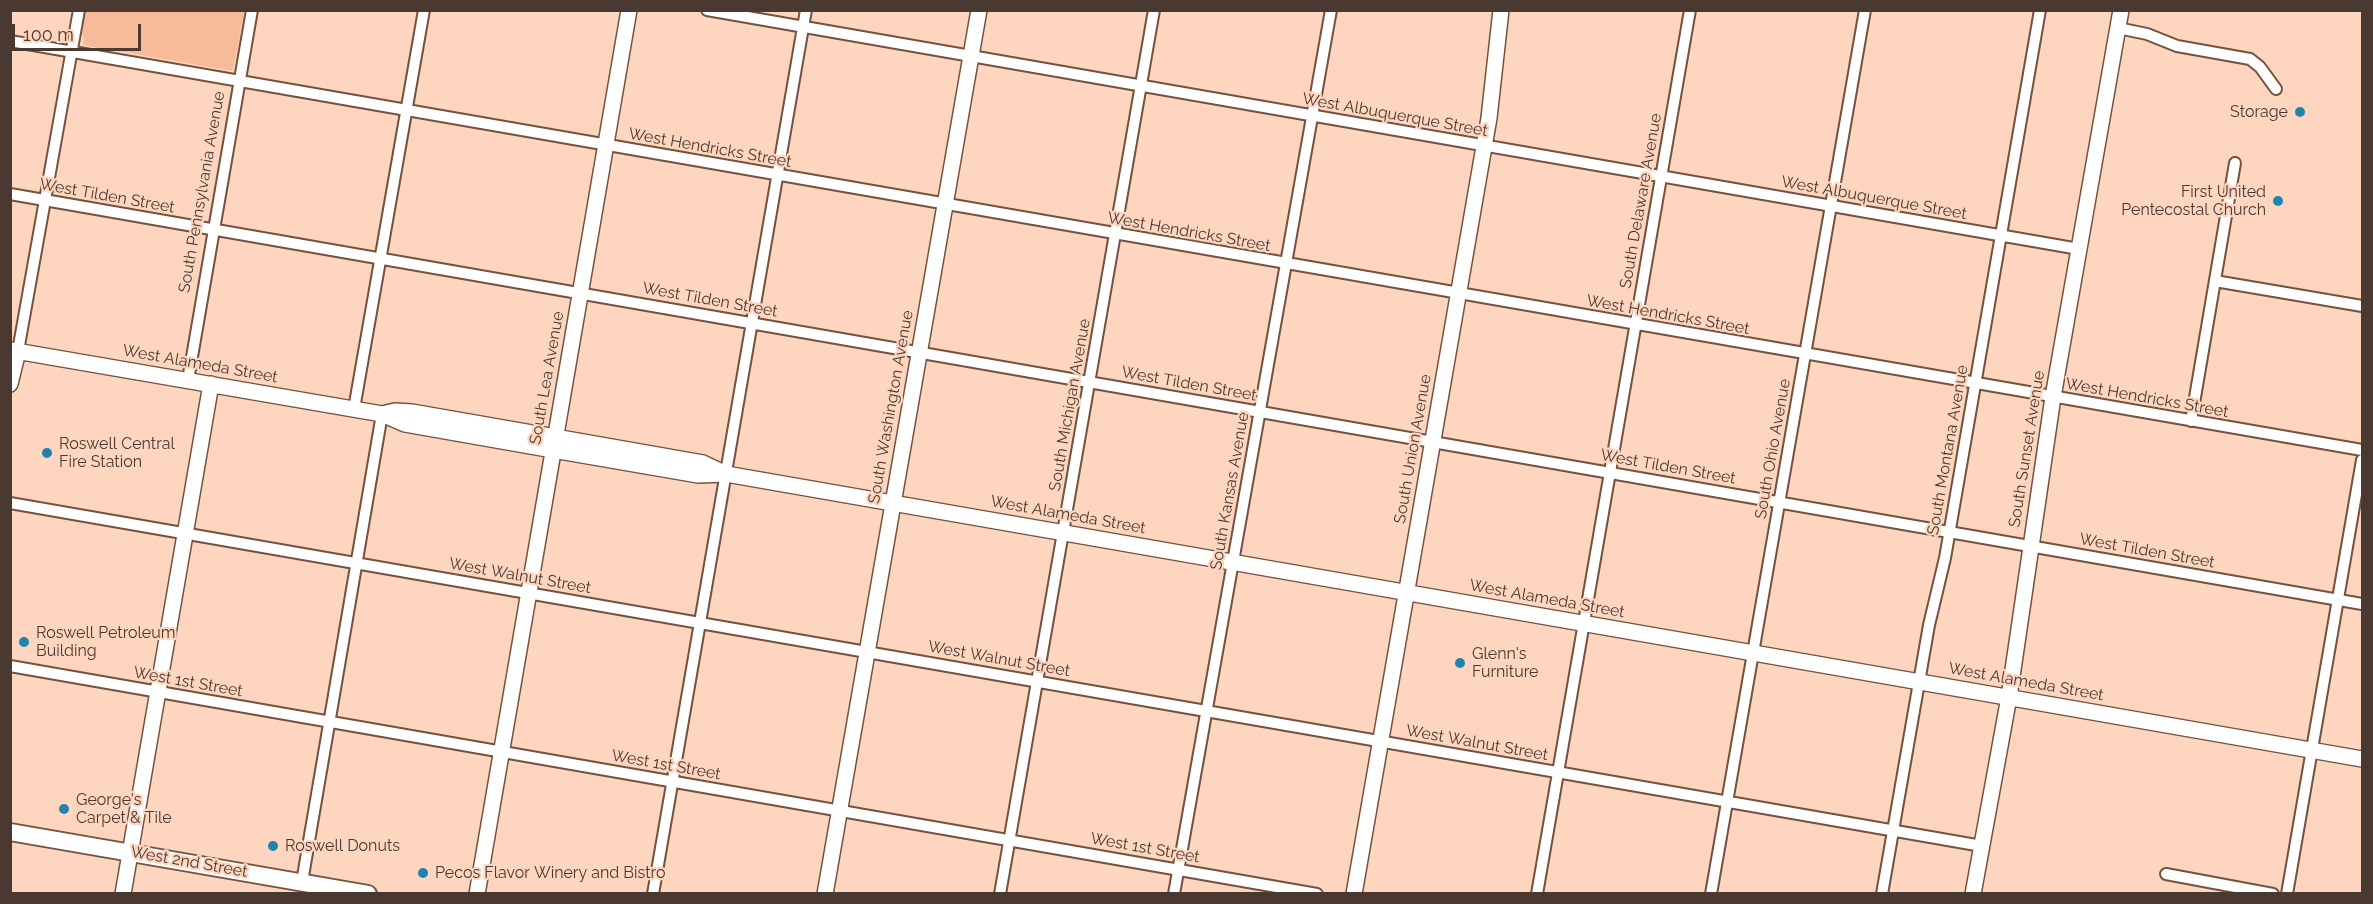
<!DOCTYPE html>
<style>
body{margin:0}
#map{position:relative;width:2373px;height:904px;overflow:hidden;background:#fed5bf;font-family:Raleway,sans-serif}
canvas{display:block}
.frame{position:absolute;inset:0;border:12px solid #493930;pointer-events:none}
.scale{position:absolute;left:12px;top:24px;width:129px;height:27px;box-sizing:border-box;border:3px solid #493930;border-top:0;padding-left:8px;font-size:18px;line-height:21px;white-space:nowrap;color:#493930;-webkit-text-stroke:4px #fed5bf;paint-order:stroke}
</style>
<div id="map">
<canvas width="2373" height="904"></canvas>
<div class="frame"></div>
<div class="scale">100 m</div>
</div>
<script>
const g = document.querySelector('canvas').getContext('2d');
g.lineJoin = 'round';
function fill(path, color) {
  g.fillStyle = color;
  g.fill(path, 'evenodd');
}
function poly(rows) {
  const path = new Path2D();
  for (const r of rows) {
    path.moveTo(r[0], r[1]);
    for (let i = 2; i < r.length; i += 2) path.lineTo(r[i], r[i + 1]);
  }
  return path;
}
function stroke(path, color, width, dash) {
  g.strokeStyle = color;
  g.lineWidth = width;
  g.lineCap = dash ? 'butt' : 'round';
  g.setLineDash(dash || []);
  g.stroke(path);
}
function drawText(font, color, halo, rows, align = 'center') {
  g.font = font + ' Raleway,sans-serif';
  g.lineWidth = 4.5;
  g.setLineDash([]);
  g.textBaseline = 'middle';
  g.strokeStyle = halo;
  g.fillStyle = color;
  for (const [text, x, y, turn = 0] of rows) {
    g.save();
    g.translate(x, y);
    g.rotate((+turn || 0) * Math.PI / 180);
    g.textAlign = isNaN(turn) ? turn : align;
    if (halo) g.strokeText(text, 0, 0);
    g.fillText(text, 0, 0);
    g.restore();
  }
}
const green = poly([
 [85,11,244,11,233,71,83,45,84,37,80,31]
]);
const street = poly([
 [707,10,2079,249],
 [2118,28,2147,34,2177,46,2250,59,2260,67,2276,89],
 [10,41,2362,450],
 [10,194,2362,604],
 [2215,281,2362,306],
 [18,351,79,10],
 [188,380,252,10],
 [354,409,424,10],
 [2191,421,2235,163],
 [10,503,1982,846],
 [10,666,1317,894],
 [2166,874,2273,894],
 [302,882,382,414],
 [653,894,806,10],
 [1000,894,1154,10],
 [1174,894,1331,10],
 [1537,894,1690,10],
 [1711,894,1865,10],
 [1882,894,1929,625,1945,558,2040,10],
 [2287,894,2362,460]
]);
const secondary = poly([
 [10,350,382,414,405,424,553,450,698,475,726,474,2362,759],
 [10,384,18,351],
 [382,414,395,411,412,412,555,437,703,463,726,474],
 [123,894,211,384],
 [477,894,629,10],
 [825,894,979,10],
 [1354,894,1489,118,1501,10],
 [1973,894,2009,697,2053,397,2121,10]
]);
const primary = poly([
 [10,832,368,894]
]);
const markers = [
 [2300,112,6,"#1e84ae"],
 [2278,201,6,"#1e84ae"],
 [47,453,6,"#1e84ae"],
 [24,642,6,"#1e84ae"],
 [1460,663,6,"#1e84ae"],
 [64,809,6,"#1e84ae"],
 [273,846,6,"#1e84ae"],
 [423,873,6,"#1e84ae"]
];
const poiNames = [
 ["Storage",2288,112,"right"],
 ["First United",2266,192,"right"],
 ["Pentecostal Church",2266,210,"right"],
 ["Roswell Central",59,444],
 ["Fire Station",59,462],
 ["Roswell Petroleum",36,633],
 ["Building",36,651],
 ["Glenn's",1472,654],
 ["Furniture",1472,672],
 ["George's",76,800],
 ["Carpet & Tile",76,818],
 ["Roswell Donuts",285,846],
 ["Pecos Flavor Winery and Bistro",435,873]
];
const streetNames = [
 ["West Albuquerque Street",1395,115,10],
 ["West Hendricks Street",710,148,10],
 ["South Pennsylvania Avenue",202,192,-80],
 ["West Tilden Street",107,196,10],
 ["West Albuquerque Street",1874,198,10],
 ["South Delaware Avenue",1641,201,-80],
 ["West Hendricks Street",1189,232,10],
 ["West Tilden Street",710,300,10],
 ["West Hendricks Street",1668,315,10],
 ["West Alameda Street",200,364,10],
 ["South Lea Avenue",547,378,-80],
 ["West Tilden Street",1189,384,10],
 ["West Hendricks Street",2147,398,10],
 ["South Michigan Avenue",1070,405,-80],
 ["South Washington Avenue",891,407,-80],
 ["South Union Avenue",1413,449,-80],
 ["South Ohio Avenue",1773,449,-80],
 ["South Sunset Avenue",2027,449,-81],
 ["South Montana Avenue",1948,450,-80],
 ["West Tilden Street",1668,467,10],
 ["South Kansas Avenue",1230,491,-80],
 ["West Alameda Street",1068,515,10],
 ["West Tilden Street",2147,551,10],
 ["West Walnut Street",520,576,10],
 ["West Alameda Street",1547,599,10],
 ["West Walnut Street",999,659,10],
 ["West 1st Street",188,682,10],
 ["West Alameda Street",2026,682,10],
 ["West Walnut Street",1477,743,10],
 ["West 1st Street",666,765,10],
 ["West 1st Street",1145,848,10],
 ["West 2nd Street",189,862,10]
];
fill(green, '#f6bb99');
stroke(street, '#74523e', 14);
stroke(secondary, '#74523e', 18);
stroke(primary, '#74523e', 20);
stroke(street, '#fff', 10);
stroke(secondary, '#fff', 15);
stroke(primary, '#fff', 16);
for (const [x, y, r, color] of markers) {
  const dot = new Path2D();
  dot.arc(x, y, r, 0, 2 * Math.PI);
  g.fillStyle = color;
  g.fill(dot);
  stroke(dot, '#fed5bf', 2);
}
drawText('16px', '#493930', '#fed5bf', poiNames, 'left');
drawText('16px', '#493930', '#fed5bf', streetNames);
</script>
